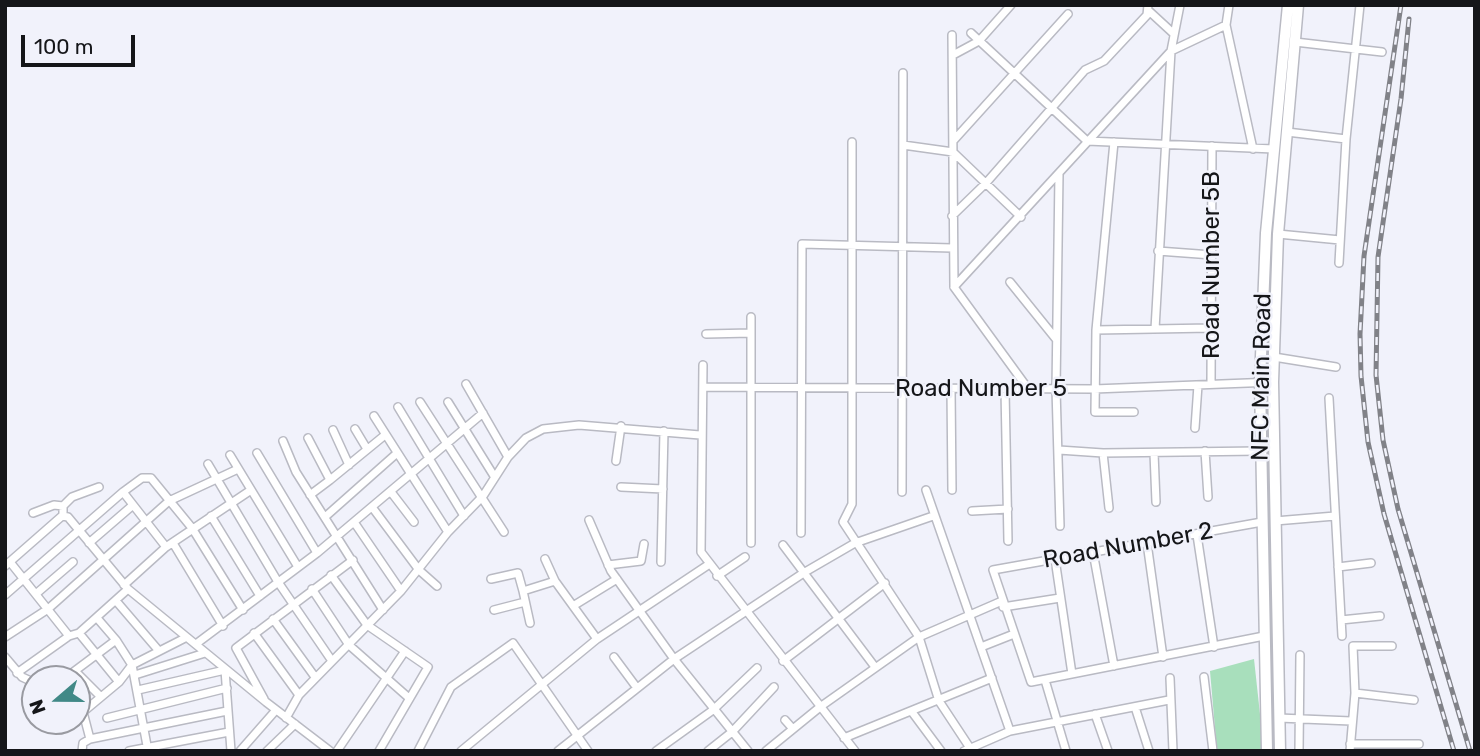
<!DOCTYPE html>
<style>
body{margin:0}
#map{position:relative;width:1480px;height:756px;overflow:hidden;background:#f1f2fb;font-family:Rubik,sans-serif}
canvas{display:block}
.frame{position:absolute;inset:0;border:7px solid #151619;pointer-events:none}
.north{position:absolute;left:21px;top:665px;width:70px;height:70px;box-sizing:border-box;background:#f1f2fb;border:2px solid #999aa1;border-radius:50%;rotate:250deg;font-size:19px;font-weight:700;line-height:28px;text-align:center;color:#151619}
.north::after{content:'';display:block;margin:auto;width:24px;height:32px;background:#418987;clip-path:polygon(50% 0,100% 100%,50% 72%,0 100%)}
.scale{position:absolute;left:21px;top:35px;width:114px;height:32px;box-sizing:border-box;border:4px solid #151619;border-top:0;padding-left:9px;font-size:21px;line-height:24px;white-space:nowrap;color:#151619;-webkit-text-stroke:5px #f1f2fb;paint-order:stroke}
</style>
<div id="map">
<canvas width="1480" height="756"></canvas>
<div class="frame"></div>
<div class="north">N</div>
<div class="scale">100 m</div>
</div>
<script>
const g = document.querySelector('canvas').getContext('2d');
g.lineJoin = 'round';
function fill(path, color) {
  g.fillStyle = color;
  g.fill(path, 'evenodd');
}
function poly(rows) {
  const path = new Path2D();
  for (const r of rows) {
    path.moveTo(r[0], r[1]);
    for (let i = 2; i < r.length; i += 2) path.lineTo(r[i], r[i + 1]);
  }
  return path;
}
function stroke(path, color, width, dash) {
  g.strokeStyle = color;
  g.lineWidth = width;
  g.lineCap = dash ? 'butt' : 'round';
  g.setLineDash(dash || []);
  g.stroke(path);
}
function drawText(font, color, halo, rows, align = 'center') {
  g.font = font + ' Rubik,sans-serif';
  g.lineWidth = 5;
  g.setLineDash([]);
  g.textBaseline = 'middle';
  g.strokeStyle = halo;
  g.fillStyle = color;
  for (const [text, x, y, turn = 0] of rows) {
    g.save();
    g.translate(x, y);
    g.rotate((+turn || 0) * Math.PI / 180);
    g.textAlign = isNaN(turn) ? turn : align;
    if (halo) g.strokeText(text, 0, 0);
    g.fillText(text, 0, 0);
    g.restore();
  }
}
const green = poly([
 [1254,659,1264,751,1217,751,1210,671]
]);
const minor = poly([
 [1229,5,1226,25,1253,149],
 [1149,11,1174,34],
 [971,33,1087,141,1274,149],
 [952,35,954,287,1029,390],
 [1295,42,1382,52],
 [953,55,979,41,1011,5],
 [1287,132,1346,139],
 [954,140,1068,14],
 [852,142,852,504,843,522,919,637,939,701,972,751],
 [1114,142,1096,330,1095,412,1134,412],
 [903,145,953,152,1021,217],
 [1059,174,1056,389,1060,526],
 [952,216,986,183,1085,70,1104,61,1147,15,1148,5],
 [1278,234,1340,240],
 [1158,251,1212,255],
 [1339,263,1346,139,1360,5],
 [1010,282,1056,339],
 [954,287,1171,51,1226,25],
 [751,317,751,543],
 [1155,329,1171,51,1180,5],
 [1096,330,1211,328],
 [706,334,751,333],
 [1274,357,1336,367],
 [703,365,701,552,855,751],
 [466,384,508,457],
 [1211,384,1212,146],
 [703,387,1094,389,1273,382],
 [951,389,952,490],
 [1005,390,1008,541],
 [1329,398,1342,636],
 [420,402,504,532],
 [448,402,494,476],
 [398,407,464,516],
 [374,416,448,532],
 [1195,428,1198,385],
 [355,429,367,449],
 [333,430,349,465],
 [308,438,330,480,385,435],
 [283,441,296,472,383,610],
 [1059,450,1103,453,1260,451],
 [1205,451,1208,497],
 [257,453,317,553],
 [1103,453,1109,508],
 [1154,453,1156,502],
 [230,455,298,567],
 [616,461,621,426],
 [208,464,278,582,332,661],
 [621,487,663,489],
 [926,490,1010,731],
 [123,492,142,478,151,478,192,528,243,610],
 [391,492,414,522],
 [902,492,903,73],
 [310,495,330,480],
 [372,507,419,570,437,586],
 [972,511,1008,509],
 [33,513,54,505,63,506],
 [63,516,63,506,72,497,99,487],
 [211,516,260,596],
 [325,517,396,454],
 [589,520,611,571,674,659,748,751],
 [1275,521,1335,516],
 [354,522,401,591],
 [1262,522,993,570,1031,682,1264,636],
 [801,533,802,244,952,248],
 [1197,535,1214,647],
 [89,543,133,505],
 [173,543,223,626],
 [1147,543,1163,657],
 [783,545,875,667],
 [1093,552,1114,666],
 [545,559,555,581,597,639],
 [1055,559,1072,674],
 [10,562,69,636],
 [661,562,664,431],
 [608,565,641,561,644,544],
 [5,566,62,516,68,517,128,589,266,702,330,751],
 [1338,567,1371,563],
 [331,575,367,625,428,667,379,751],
 [717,576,745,557],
 [491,579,518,573,523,591],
 [124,585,166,547,251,490],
 [312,589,349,645,409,698],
 [37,593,73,562],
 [5,595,123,492,166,547],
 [117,602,159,651],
 [573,606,617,579],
 [1003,607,1060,598],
 [494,610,525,602],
 [97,618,116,640,132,665,148,751],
 [273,619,315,677],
 [1341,620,1380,616],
 [530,623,523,591,555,581],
 [79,633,119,682],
 [254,633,299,695],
 [5,637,48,609,169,501,238,469],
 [196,644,317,553,483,413],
 [981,647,1014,634],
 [5,657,22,677,35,683],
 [614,657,637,688],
 [783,661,885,583],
 [75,671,101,697],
 [17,673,69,636,79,633,128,589],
 [135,675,205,653],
 [1204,677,1213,751],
 [1170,678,1173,751],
 [64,679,116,640],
 [1045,680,1066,751],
 [138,690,225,670,231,751],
 [1355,693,1414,700],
 [264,699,236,648,353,560],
 [77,704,83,712,90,739,83,743,82,751],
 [1135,707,1149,751],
 [83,712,119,682,132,665,185,638],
 [912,712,941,751],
 [1095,714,1108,751],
 [107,718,227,688],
 [286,718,299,695,401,591,448,532,483,496,508,457,526,438,543,429,579,425,700,435],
 [1279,718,1351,721],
 [785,720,793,729],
 [844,738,992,678],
 [90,739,227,711],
 [1350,744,1419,744],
 [129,751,229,732],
 [240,751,276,710],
 [267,751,295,724],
 [337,751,405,651],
 [418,751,451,687,513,643,588,751],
 [461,751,597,639,708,565],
 [558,751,674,659,805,572,855,543,933,516],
 [656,751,713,710,757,668],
 [708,751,732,732,774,687],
 [766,751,820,707,919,637,1002,601],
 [964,751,1010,731,1169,700],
 [1299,751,1300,655],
 [1350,751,1355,693,1353,646,1392,646]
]);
const secondary = poly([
 [1267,751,1260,381,1266,233,1288,5],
 [1280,751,1273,382,1278,234,1298,5]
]);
const rail = poly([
 [1401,5,1364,256,1360,334,1361,376,1368,442,1384,514,1454,751],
 [1409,19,1401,99,1378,257,1376,375,1383,440,1398,509,1470,751]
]);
const streetNames = [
 ["Road Number 5B",1212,265,-90],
 ["NFC Main Road",1262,377,-89],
 ["Road Number 5",981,389],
 ["Road Number 2",1128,546,-10]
];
fill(green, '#a8dfbc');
stroke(minor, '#b9bac3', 10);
stroke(secondary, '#b9bac3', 13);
stroke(minor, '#fff', 7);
stroke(secondary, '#fff', 10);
stroke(rail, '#818288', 5);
stroke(rail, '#f1f2fb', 2.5, [8]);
drawText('24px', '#151619', '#f1f2fb', streetNames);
</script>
